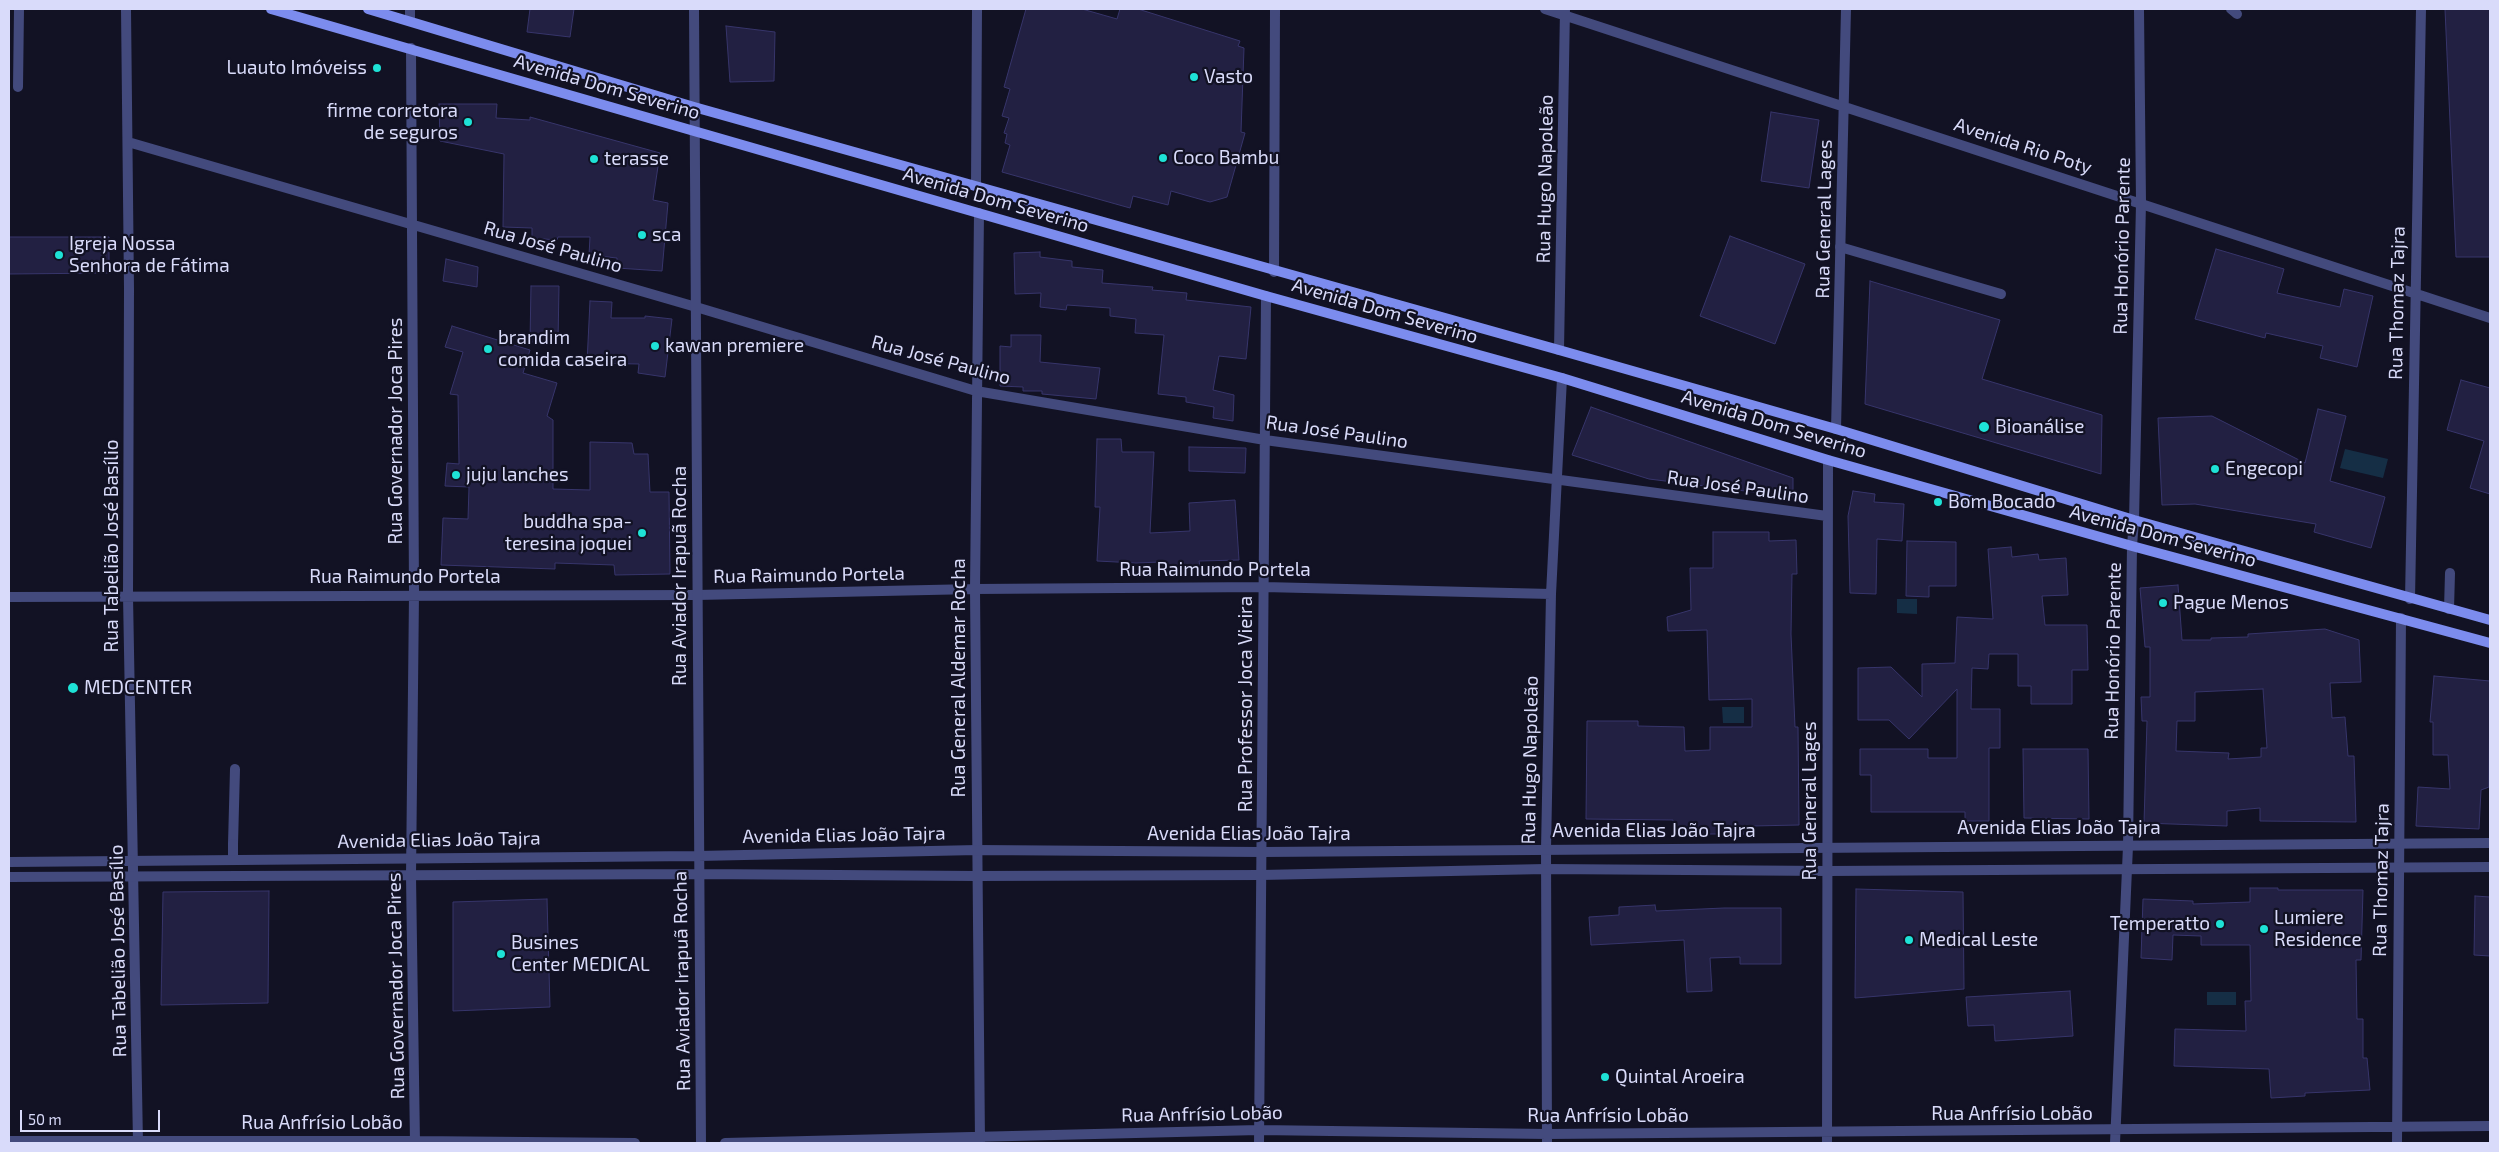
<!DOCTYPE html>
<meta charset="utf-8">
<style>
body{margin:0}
#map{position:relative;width:2499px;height:1152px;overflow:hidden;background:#121224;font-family:"Exo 2",sans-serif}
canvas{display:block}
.frame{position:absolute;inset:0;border:10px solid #d9dbfa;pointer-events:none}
.scale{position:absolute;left:20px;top:1110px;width:140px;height:22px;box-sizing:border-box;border:2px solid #d9dbfa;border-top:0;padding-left:6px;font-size:15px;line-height:18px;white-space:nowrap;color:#d9dbfa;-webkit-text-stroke:4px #121224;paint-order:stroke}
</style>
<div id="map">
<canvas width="2499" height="1152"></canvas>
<div class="frame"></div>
<div class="scale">50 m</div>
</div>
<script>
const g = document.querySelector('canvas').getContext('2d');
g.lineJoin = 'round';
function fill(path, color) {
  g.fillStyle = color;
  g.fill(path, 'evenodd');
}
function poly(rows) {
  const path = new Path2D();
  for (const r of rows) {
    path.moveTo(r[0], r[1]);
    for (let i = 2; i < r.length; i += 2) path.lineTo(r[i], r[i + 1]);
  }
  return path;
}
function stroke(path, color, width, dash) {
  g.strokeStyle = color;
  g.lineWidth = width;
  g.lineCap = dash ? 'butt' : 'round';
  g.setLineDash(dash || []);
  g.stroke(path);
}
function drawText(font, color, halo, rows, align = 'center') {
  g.font = font + ' "Exo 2",sans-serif';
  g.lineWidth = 4.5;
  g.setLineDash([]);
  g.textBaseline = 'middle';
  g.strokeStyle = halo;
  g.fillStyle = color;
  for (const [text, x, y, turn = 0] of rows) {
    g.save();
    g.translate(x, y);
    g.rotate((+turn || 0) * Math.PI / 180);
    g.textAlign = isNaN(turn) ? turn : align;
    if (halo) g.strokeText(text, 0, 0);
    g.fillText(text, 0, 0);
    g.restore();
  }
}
const water = poly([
 [2345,449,2388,459,2383,478,2340,468],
 [1897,599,1917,599,1917,614,1897,613],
 [1722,707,1744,707,1744,723,1723,723],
 [2207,992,2236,992,2236,1005,2207,1005]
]);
const building = poly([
 [530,9,574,9,570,37,527,32,530,9],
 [1026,9,1082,9,1117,19,1120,9,1138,9,1240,41,1238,46,1244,48,1241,132,1245,133,1227,197,1210,202,1171,191,1168,205,1133,196,1130,208,1002,172,1010,145,1005,143,1007,134,1004,133,1009,118,1002,116,1010,89,1004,87,1026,9],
 [2445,9,2490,9,2490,257,2456,257,2445,9],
 [726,26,775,32,774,81,730,82,726,26],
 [439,104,497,104,496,118,530,120,530,117,660,153,653,200,668,203,662,271,617,268,617,258,589,255,590,237,558,237,557,240,532,238,532,228,503,227,504,154,440,141,439,104],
 [1771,112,1819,120,1809,188,1761,181,1771,112],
 [1730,236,1805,264,1775,344,1700,316,1730,236],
 [9,237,109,237,109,273,9,274,9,237],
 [2216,249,2284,269,2277,293,2340,307,2344,289,2373,296,2357,367,2320,358,2323,346,2266,333,2265,338,2195,319,2216,249],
 [1040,252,1040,257,1072,261,1072,267,1103,270,1102,283,1153,287,1152,290,1187,293,1186,300,1251,307,1246,359,1219,356,1213,390,1234,395,1233,421,1213,418,1214,407,1186,402,1186,397,1158,394,1164,335,1135,333,1136,319,1110,316,1110,308,1067,305,1066,310,1040,307,1041,293,1015,294,1014,253,1040,252],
 [446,259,478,267,477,287,443,281,446,259],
 [1870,281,2000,320,1982,379,2102,415,2101,474,1865,404,1870,281],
 [531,286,559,286,558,342,530,342,531,286],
 [590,301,612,302,611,318,645,318,645,316,672,319,665,377,638,373,639,364,587,363,590,301],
 [452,326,530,350,523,373,557,383,547,416,553,420,553,489,590,490,590,442,632,443,634,454,648,454,650,492,669,492,670,574,615,575,614,565,555,563,555,569,441,565,443,518,468,519,469,487,445,486,447,463,459,464,458,395,450,394,463,352,445,347,452,326],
 [1011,335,1041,335,1040,362,1100,368,1096,399,1042,394,1042,391,1023,391,1023,387,1000,386,1000,346,1011,347,1011,335],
 [2461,380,2490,388,2490,494,2470,488,2484,441,2447,430,2461,380],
 [1591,407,1793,478,1793,497,1649,479,1572,455,1591,407],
 [2318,409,2346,416,2330,481,2385,497,2371,548,2314,532,2316,524,2195,504,2162,505,2158,418,2212,416,2305,463,2318,409],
 [1097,439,1121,439,1122,452,1154,452,1150,533,1190,531,1189,503,1235,500,1239,560,1199,561,1200,566,1183,566,1183,569,1161,570,1161,562,1136,563,1097,561,1100,507,1095,507,1097,439],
 [1189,447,1246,448,1245,473,1189,471,1189,447],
 [1853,491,1875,494,1874,502,1904,504,1902,541,1877,539,1876,594,1850,593,1848,516,1853,491],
 [1713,532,1769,532,1769,541,1796,540,1797,574,1792,574,1791,634,1795,727,1798,727,1799,825,1752,826,1752,834,1673,834,1673,820,1586,819,1587,721,1638,721,1638,726,1684,727,1685,751,1710,750,1710,727,1752,727,1752,699,1709,700,1707,630,1668,631,1667,617,1691,610,1690,568,1713,568,1713,532],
 [1907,541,1956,542,1956,586,1929,586,1929,597,1906,596,1907,541],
 [2011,547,2012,557,2038,554,2039,560,2066,558,2068,595,2042,596,2045,625,2087,625,2088,670,2072,670,2072,704,2031,704,2031,686,2018,686,2018,654,1989,654,1988,669,1972,668,1971,709,2000,709,2000,748,1989,748,1989,821,1965,821,1965,812,1871,812,1871,775,1860,775,1860,749,1928,749,1928,758,1957,758,1957,689,1909,739,1889,720,1858,720,1858,668,1891,667,1922,697,1922,664,1955,663,1957,617,1993,619,1988,549,2011,547],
 [2178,585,2182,640,2211,640,2211,638,2248,637,2248,634,2325,629,2359,640,2361,682,2330,683,2332,718,2345,717,2348,756,2354,756,2356,822,2260,821,2260,808,2227,811,2227,826,2144,823,2147,721,2142,721,2141,697,2150,697,2150,647,2145,647,2140,588,2178,585],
 [2263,689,2267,748,2261,748,2261,757,2228,759,2229,753,2176,751,2177,721,2195,721,2195,692,2263,689],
 [2434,676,2490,681,2489,787,2481,790,2479,829,2416,826,2418,787,2450,789,2448,755,2433,755,2433,722,2430,722,2434,676],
 [2023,749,2088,749,2089,819,2024,818,2023,749],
 [2250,888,2278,888,2278,890,2363,890,2361,960,2356,960,2357,1019,2363,1019,2363,1058,2367,1058,2370,1090,2305,1093,2305,1096,2271,1098,2269,1069,2174,1066,2175,1029,2246,1031,2245,1001,2251,1001,2250,945,2201,945,2201,936,2173,935,2172,960,2141,958,2143,899,2193,901,2193,904,2250,902,2250,888],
 [1856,889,1963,892,1964,989,1855,998,1856,889],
 [269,891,268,1003,161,1005,163,892,269,891],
 [2475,896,2490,897,2490,956,2474,955,2475,896],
 [547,899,550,1007,453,1011,453,902,547,899],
 [1655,905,1656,911,1724,908,1781,908,1781,964,1740,964,1740,957,1710,958,1712,991,1687,992,1684,940,1591,945,1589,917,1619,915,1619,907,1655,905],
 [2070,991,2073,1036,1995,1041,1994,1025,1968,1026,1966,997,2070,991]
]);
const service = poly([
 [18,87,19,9],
 [1840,247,2001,294],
 [2449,609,2450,573],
 [233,844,235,769]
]);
const minor = poly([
 [126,9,129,289,128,596,138,1143],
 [410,9,410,21],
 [1545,9,2490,318],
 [2231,9,2237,14],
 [411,48,414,594,411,876,415,1143],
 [128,142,696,307,976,391,1265,440,1827,516],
 [976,185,977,9],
 [979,213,975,589,980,1143],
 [1274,272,1275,9],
 [1559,350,1565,9],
 [1836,429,1846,9],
 [9,597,697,595,975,589,1264,587,1551,594],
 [2410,599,2421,9],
 [233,860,233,844],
 [9,1141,415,1141,635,1143],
 [725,1143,1259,1130,1547,1134,2490,1126],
 [1259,1143,1266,296],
 [1547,1143,1546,849,1551,594,1562,378],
 [1827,1143,1828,460],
 [2115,1143,2128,846,2132,546,2134,520,2141,203,2139,9],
 [2397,1143,2401,618]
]);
const tertiary = poly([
 [694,9,701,1143],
 [9,862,698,856,977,850,1262,852,2490,843],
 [9,877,698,874,977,876,1261,875,1545,869,1828,871,2490,867]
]);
const secondary = poly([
 [271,9,1266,296,1562,378,1828,460,2132,546,2490,643],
 [368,9,694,107,1559,350,1836,429,2134,520,2490,620]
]);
const markers = [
 [377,68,5,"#1ee2d6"],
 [1194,77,5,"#1ee2d6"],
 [468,122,5,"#1ee2d6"],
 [1163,158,5,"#1ee2d6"],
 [594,159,5,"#1ee2d6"],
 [642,235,5,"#1ee2d6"],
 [59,255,5,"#1ee2d6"],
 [655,346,5,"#1ee2d6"],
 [488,349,5,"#1ee2d6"],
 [1984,427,6,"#1ee2d6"],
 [2215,469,5,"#1ee2d6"],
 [456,475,5,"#1ee2d6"],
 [1938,502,5,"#1ee2d6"],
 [642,533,5,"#1ee2d6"],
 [2163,603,5,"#1ee2d6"],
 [73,688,6,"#1ee2d6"],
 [2220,924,5,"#1ee2d6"],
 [2264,929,5,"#1ee2d6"],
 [1909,940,5,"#1ee2d6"],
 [501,954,5,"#1ee2d6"],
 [1605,1077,5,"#1ee2d6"]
];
const poiNames = [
 ["Luauto Imóveiss",367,68,"right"],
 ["Vasto",1204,77],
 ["firme corretora",458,111,"right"],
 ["de seguros",458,133,"right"],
 ["Coco Bambu",1173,158],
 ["terasse",604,159],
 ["sca",652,235],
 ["Igreja Nossa",69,244],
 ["Senhora de Fátima",69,266],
 ["brandim",498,338],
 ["comida caseira",498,360],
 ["kawan premiere",665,346],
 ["Bioanálise",1995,427],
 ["Engecopi",2225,469],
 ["juju lanches",466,475],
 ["Bom Bocado",1948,502],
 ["buddha spa-",632,522,"right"],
 ["teresina joquei",632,544,"right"],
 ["Pague Menos",2173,603],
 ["MEDCENTER",84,688],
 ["Lumiere",2274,918],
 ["Residence",2274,940],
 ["Temperatto",2210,924,"right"],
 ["Medical Leste",1919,940],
 ["Busines",511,943],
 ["Center MEDICAL",511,965],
 ["Quintal Aroeira",1615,1077]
];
const streetNames = [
 ["Avenida Dom Severino",607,87,16],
 ["Avenida Rio Poty",2023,146,18],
 ["Rua Hugo Napoleão",1545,179,-89],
 ["Avenida Dom Severino",996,200,16],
 ["Rua General Lages",1824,219,-89],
 ["Rua Honório Parente",2122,246,-89],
 ["Rua José Paulino",553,247,16],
 ["Rua Thomaz Tajra",2397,303,-89],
 ["Avenida Dom Severino",1385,311,16],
 ["Rua José Paulino",941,360,15],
 ["Avenida Dom Severino",1774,424,17],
 ["Rua Governador Joca Pires",396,431,-90],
 ["Rua José Paulino",1337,432,8],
 ["Rua José Paulino",1738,487,8],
 ["Avenida Dom Severino",2163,536,15],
 ["Rua Tabelião José Basílio",112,546,-90],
 ["Rua Raimundo Portela",1215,570],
 ["Rua Raimundo Portela",809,575,-1],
 ["Rua Aviador Irapuã Rocha",680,576,-90],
 ["Rua Raimundo Portela",405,577],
 ["Rua Honório Parente",2113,651,-89],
 ["Rua General Aldemar Rocha",959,678,-90],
 ["Rua Professor Joca Vieira",1246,704,-90],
 ["Rua Hugo Napoleão",1530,760,-89],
 ["Rua General Lages",1810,801,-90],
 ["Avenida Elias João Tajra",2059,828],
 ["Avenida Elias João Tajra",1654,831],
 ["Avenida Elias João Tajra",1249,834],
 ["Avenida Elias João Tajra",844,835,-1],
 ["Avenida Elias João Tajra",439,840,-1],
 ["Rua Thomaz Tajra",2381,880,-89],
 ["Rua Tabelião José Basílio",118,951,-91],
 ["Rua Aviador Irapuã Rocha",682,981,-91],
 ["Rua Governador Joca Pires",396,986,-91],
 ["Rua Anfrísio Lobão",1202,1114,-1],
 ["Rua Anfrísio Lobão",2012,1114],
 ["Rua Anfrísio Lobão",1608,1116],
 ["Rua Anfrísio Lobão",322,1123]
];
fill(water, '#152e45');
fill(building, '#222042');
stroke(building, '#37356b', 1);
stroke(service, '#434a7d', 10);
stroke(minor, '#434a7d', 10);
stroke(tertiary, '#434a7d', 10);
stroke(secondary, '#7c8cee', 10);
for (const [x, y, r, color] of markers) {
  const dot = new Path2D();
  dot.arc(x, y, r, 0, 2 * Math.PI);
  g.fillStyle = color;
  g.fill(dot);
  stroke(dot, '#121224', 2);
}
drawText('19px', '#d9dbfa', '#121224', poiNames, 'left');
drawText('19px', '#d9dbfa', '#121224', streetNames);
</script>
